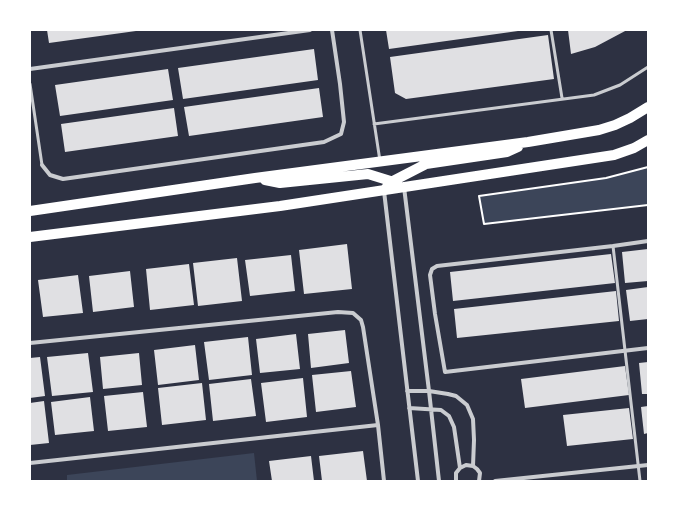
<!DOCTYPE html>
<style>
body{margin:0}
#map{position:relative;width:678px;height:511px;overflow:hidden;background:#2d3142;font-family:"Public Sans",sans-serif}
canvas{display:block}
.frame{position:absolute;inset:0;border:31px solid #fff;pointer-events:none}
</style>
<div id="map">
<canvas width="678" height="511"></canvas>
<div class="frame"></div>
</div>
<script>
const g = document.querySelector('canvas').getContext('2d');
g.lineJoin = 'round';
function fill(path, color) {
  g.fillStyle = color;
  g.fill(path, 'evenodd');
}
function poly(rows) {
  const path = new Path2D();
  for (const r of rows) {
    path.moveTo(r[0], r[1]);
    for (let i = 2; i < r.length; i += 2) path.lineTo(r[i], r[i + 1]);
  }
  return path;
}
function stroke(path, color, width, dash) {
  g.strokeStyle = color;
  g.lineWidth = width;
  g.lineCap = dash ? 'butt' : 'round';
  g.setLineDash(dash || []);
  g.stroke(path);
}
const green = poly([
 [648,167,648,205,484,224,479,196,606,178],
 [254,453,257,481,67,481,67,475]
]);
const building = poly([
 [47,30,136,30,136,31,49,43],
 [386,30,518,30,518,31,389,49],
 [568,30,627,30,595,47,571,54],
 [548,35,554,79,406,99,395,93,390,57],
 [314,49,318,80,183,99,178,68],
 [168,69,173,100,60,116,55,85],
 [319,88,323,117,189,136,184,107],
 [174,108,178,136,65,152,61,124],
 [347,244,352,289,304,294,299,250],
 [648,249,648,281,625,283,622,252],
 [611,254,615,283,453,301,450,272],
 [291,255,295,291,250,296,245,260],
 [237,258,242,301,198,306,193,263],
 [189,264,194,305,150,310,146,269],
 [130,271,134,307,93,312,89,276],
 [78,275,83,313,43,317,38,280],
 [648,287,648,319,630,321,626,290],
 [616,291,619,321,457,338,454,309],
 [345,330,349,363,311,368,308,334],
 [296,334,300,369,260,373,256,339],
 [248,337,252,375,209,380,204,342],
 [195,345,199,380,158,385,154,350],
 [88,353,93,392,52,396,47,357],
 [139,353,142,385,103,389,100,357],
 [40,357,45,396,30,398,30,358],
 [648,362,648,394,642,394,639,363],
 [625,366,629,395,525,408,521,379],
 [351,371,356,407,316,412,312,375],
 [303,378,307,417,266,422,261,383],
 [251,379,256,416,213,421,209,384],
 [202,383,206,420,162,425,158,388],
 [143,392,147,427,108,431,104,396],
 [90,397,94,431,55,435,51,402],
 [44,401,49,443,30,445,30,403],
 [648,406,648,433,644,434,641,407],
 [629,408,633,439,567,446,563,415],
 [363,451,367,481,322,481,319,456],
 [311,456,314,481,272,481,269,461]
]);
const path = poly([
 [648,167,606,178,479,196,484,224,648,205]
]);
const service = poly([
 [360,30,380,161],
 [551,30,562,98],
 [30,84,42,165],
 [374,124,594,95,620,85,648,67],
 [613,246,640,481]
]);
const minor = poly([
 [30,69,310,30],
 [42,165,50,175,63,179,324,142,341,134,344,122,340,84,332,30],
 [404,187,429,391,439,481],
 [384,191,418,481],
 [648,241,613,246,437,266,432,269,430,275,435,314,445,372,648,348],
 [30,343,338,312,353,313,361,320,363,327,378,425,384,481],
 [407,391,429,391,448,394,456,396,467,405,473,419,474,440,473,466],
 [409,408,441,410,449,416,454,427,460,468],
 [30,463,378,425],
 [456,481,456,473,460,468,466,465,473,466,477,469,480,473,479,481],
 [495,481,648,465]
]);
const primary = poly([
 [265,180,280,183,368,174,397,183],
 [384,190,393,181,426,164,507,152,518,147],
 [30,211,255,178,528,142,599,130,615,125,630,118,648,107],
 [30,237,280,206,614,155,634,148,648,140]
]);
fill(green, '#3c4559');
fill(building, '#e0e0e3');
stroke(path, '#fff', 2);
stroke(service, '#caccd0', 3);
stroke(minor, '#caccd0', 4);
stroke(primary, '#fff', 10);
</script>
